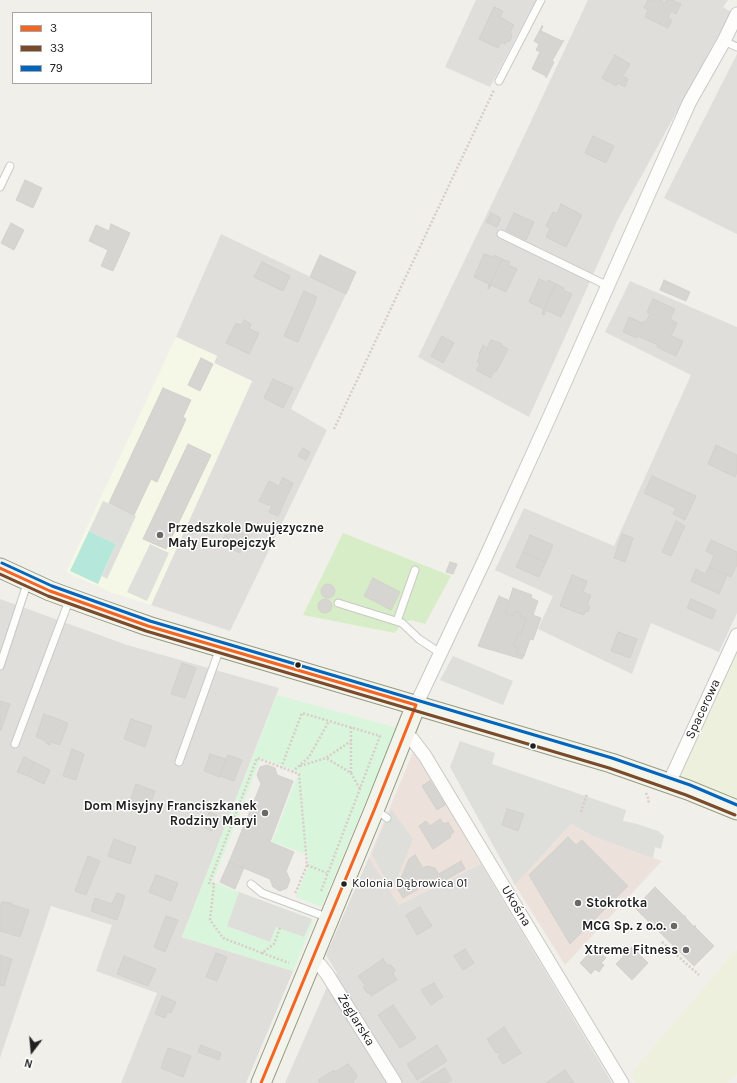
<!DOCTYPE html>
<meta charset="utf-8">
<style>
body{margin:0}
#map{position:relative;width:737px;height:1083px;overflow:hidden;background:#f0efea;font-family:Karla,sans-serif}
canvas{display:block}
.legend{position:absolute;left:12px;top:12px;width:140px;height:72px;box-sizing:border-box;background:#fff;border:1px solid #a6a6a6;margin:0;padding:5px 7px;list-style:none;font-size:12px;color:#212121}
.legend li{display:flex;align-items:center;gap:8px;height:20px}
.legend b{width:20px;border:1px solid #a6a6a6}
.north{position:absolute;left:12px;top:1031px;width:40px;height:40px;-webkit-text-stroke:3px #fff;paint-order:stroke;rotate:196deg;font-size:11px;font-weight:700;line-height:16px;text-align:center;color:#212121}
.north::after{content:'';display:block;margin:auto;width:14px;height:18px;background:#212121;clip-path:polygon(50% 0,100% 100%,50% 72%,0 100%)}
</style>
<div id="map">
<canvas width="737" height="1083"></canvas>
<ul class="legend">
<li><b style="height:5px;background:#f26522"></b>3</li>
<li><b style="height:5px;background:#7a4b2a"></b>33</li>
<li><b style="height:5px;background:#0065bd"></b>79</li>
</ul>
<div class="north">N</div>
</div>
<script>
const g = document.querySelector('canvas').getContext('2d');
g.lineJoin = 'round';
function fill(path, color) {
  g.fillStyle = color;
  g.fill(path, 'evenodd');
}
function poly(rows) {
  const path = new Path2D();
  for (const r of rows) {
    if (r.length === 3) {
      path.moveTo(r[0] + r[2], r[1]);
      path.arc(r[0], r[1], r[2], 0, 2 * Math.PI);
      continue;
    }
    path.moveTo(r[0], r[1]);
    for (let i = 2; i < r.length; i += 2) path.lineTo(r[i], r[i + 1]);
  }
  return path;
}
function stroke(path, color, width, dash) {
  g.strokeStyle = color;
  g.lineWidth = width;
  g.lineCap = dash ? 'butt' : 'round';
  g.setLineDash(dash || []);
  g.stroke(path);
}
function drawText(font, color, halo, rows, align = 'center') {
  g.font = font + ' Karla,sans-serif';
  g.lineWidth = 3;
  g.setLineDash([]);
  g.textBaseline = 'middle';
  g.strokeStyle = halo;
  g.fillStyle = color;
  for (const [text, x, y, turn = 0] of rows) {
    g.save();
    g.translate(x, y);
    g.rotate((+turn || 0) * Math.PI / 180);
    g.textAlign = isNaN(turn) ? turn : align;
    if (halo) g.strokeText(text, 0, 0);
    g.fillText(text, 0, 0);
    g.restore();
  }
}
const residential = poly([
 [476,0,536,0,490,87,445,67],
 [588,0,728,0,723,7,731,12,618,219,529,417,418,357,509,168],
 [737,54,737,234,664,198],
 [221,234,346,294,291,409,327,430,230,631,151,605,252,381,214,363,217,356,176,337],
 [630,281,737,327,737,613,719,652,651,623,632,674,538,629,553,596,495,570,524,508,614,546,691,375,605,332],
 [0,599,127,645,279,688,182,937,293,971,246,1083,121,1083,157,993,96,971,112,925,51,906,0,1058],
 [369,857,399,905,481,864,612,1083,285,1083,326,989,337,973,326,955]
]);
const commercial = poly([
 [414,750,481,864,399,905,369,857],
 [571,824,595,837,662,861,565,965,515,885]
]);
const education = poly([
 [176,337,217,356,214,363,252,381,151,605,113,593,66,572]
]);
const farmland = poly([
 [737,654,737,800,681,775],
 [737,949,737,1073,727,1083,636,1083,631,1074]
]);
const grass = poly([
 [343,533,451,576,425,624,411,620,402,623,395,633,303,615]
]);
const park = poly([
 [277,695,397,728,322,905,320,906,296,897,309,864,308,855,272,842,299,772,261,758,213,882,239,892,227,926,270,942,276,927,304,937,312,919,313,923,293,971,182,937]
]);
const pitch = poly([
 [89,531,116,544,98,584,70,571]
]);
const parking = poly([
 [103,501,136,516,107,579,102,576,116,544,89,531],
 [150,544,169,553,147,601,127,592],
 [453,656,513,681,503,705,440,680],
 [460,741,495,753,492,764,626,810,623,821,637,824,658,831,664,836,661,849,655,847,653,858,595,837,571,824,515,885,450,767],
 [391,809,413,839,392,891,372,854],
 [239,892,312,919,304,937,276,927,270,942,227,926]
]);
const building = poly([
 [648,0,663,0,662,2,665,3,666,0,672,0,681,4,676,14,671,11,668,18,672,20,668,28,645,17,648,10,644,8,648,0],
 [494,7,503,11,500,17,514,25,510,32,512,36,510,41,506,42,505,44,501,42,498,48,479,39,494,7],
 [542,26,543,26,541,31,562,41,564,40,552,61,554,62,546,78,546,76,532,69,540,52,536,50,539,44,534,41,542,26],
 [615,55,630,64,623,76,628,79,625,87,618,83,616,86,602,78,615,55],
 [593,136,614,146,606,163,585,153,593,136],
 [25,180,42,188,33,208,16,200,25,180],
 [561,204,582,215,566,247,546,237,550,228,546,226,553,212,557,214,561,204],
 [491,213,501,218,497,227,486,222,491,213],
 [514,213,534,222,526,240,506,230,514,213],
 [11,223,24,230,14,250,1,243,11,223],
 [111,224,130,233,113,271,101,266,108,250,89,241,96,225,109,231,111,224],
 [484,254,493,257,494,255,502,259,488,289,489,284,474,277,484,254],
 [320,255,356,272,346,294,310,277,320,255],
 [502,259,510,262,508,265,517,269,506,292,491,285,489,289,488,289,502,259],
 [262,262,290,276,283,291,254,277,262,262],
 [539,279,547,283,548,280,556,284,542,314,544,309,529,302,539,279],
 [664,280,690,292,686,301,660,290,664,280],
 [556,284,564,288,563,290,572,294,561,317,546,310,544,315,542,314,556,284],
 [304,291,317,297,298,342,284,336,304,291],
 [653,299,675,309,670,319,677,323,671,336,683,341,676,356,657,347,658,345,638,336,637,338,623,332,629,317,642,323,643,321,646,322,650,314,647,312,653,299],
 [244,320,251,324,249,329,259,333,249,354,226,343,236,323,241,325,244,320],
 [442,336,454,343,443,363,431,356,442,336],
 [491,340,501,343,502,346,508,349,496,372,494,371,491,378,476,370,480,364,477,362,480,355,479,354,483,345,487,348,491,340],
 [201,358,213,364,200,391,188,385,201,358],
 [273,379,293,388,283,408,264,398,273,379],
 [163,388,191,400,183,417,186,419,157,482,151,479,134,515,109,503,163,388],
 [188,444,211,455,166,549,143,539,188,444],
 [716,445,737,455,737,472,735,477,708,464,716,445],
 [303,448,310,452,306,460,298,456,303,448],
 [652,476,696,496,685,520,673,514,676,508,644,493,652,476],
 [283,478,293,483,278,516,269,512,272,506,269,504,268,505,259,501,269,481,277,485,277,487,278,487,283,478],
 [676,521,685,526,671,556,662,552,676,521],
 [229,526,249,536,240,553,221,544,229,526],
 [622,534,633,538,625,562,614,558,622,534],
 [530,535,553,545,546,562,523,552,530,535],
 [711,540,737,552,737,565,731,577,709,567,714,555,706,551,711,540],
 [523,552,546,562,539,577,516,567,523,552],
 [450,562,457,564,453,574,446,572,450,562],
 [709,567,727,575,719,594,691,581,696,569,705,574,709,567],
 [572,575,587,581,583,592,591,595,587,605,590,607,588,612,585,611,584,615,560,606,572,575],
 [373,578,400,592,391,610,364,596,373,578],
 [328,591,7],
 [513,588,532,595,531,598,538,601,533,615,541,618,533,640,530,639,524,656,516,653,518,648,513,646,518,633,521,634,526,619,520,616,521,613,515,611,513,616,505,613,513,588],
 [499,596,508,600,508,601,509,602,505,613,513,616,515,611,521,613,520,616,526,619,521,634,518,633,513,646,518,648,516,653,524,656,522,659,478,646,499,596],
 [691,599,716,610,712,619,687,608,691,599],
 [325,606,7],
 [618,632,637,639,630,658,611,651,618,632],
 [182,663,196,668,185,698,171,694,182,663],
 [0,701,10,704,1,730,0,730,0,701],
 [44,714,68,723,60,745,51,742,50,745,46,743,46,741,36,737,44,714],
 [131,719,152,726,145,747,124,739,131,719],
 [72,749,84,754,76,780,63,776,72,749],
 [210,754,226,759,220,777,204,771,210,754],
 [228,755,242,760,234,781,220,776,228,755],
 [24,757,34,762,28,776,17,772,24,757],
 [34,762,50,770,44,784,28,776,34,762],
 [267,765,275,768,277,775,293,781,270,842,294,852,286,871,290,880,287,888,280,891,273,887,270,879,229,862,261,784,257,775,260,767,267,765],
 [430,781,445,805,437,810,422,786,430,781],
 [136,784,155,791,147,814,128,807,136,784],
 [507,809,524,814,518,831,502,825,507,809],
 [209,812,217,815,212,831,204,828,209,812],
 [440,819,444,824,448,822,454,832,450,835,451,837,433,849,419,826,426,821,430,826,440,819],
 [568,837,576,845,582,840,628,886,570,944,529,875,568,837],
 [114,839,136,847,130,864,108,856,114,839],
 [415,855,423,868,427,866,435,868,440,876,403,898,397,888,409,859,415,855],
 [88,856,100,861,86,895,75,891,88,856],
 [461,861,465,869,442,882,437,875,461,861],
 [229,862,244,868,235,889,220,882,229,862],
 [156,875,178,883,171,901,149,892,156,875],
 [655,887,684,916,686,916,685,917,693,926,696,926,695,927,714,946,694,966,635,908,655,887],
 [117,893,125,896,117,920,91,911,95,898,112,904,117,893],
 [2,902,12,903,13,905,29,910,20,937,0,931,0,909,2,902],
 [420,907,432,926,417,935,406,915,420,907],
 [166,916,178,920,165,952,154,947,166,916],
 [595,947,606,958,601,963,604,965,599,972,595,969,591,974,580,963,595,947],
 [632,947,648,963,632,980,616,964,632,947],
 [465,949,474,963,463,970,454,956,465,949],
 [216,953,227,957,217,981,206,977,216,953],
 [0,955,12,959,4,986,0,985,0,955],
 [124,956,156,969,148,986,117,974,124,956],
 [383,959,387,965,391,965,395,970,393,974,397,980,371,996,370,992,368,994,363,987,365,985,358,976,383,959],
 [434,983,443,997,431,1005,421,990,434,983],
 [162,996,176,1002,171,1013,167,1012,165,1018,155,1014,162,996],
 [393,1005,416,1038,400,1048,378,1015,393,1005],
 [504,1027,521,1053,503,1064,498,1056,500,1055,498,1052,496,1053,487,1039,504,1027],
 [201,1045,221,1053,219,1060,198,1052,201,1045],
 [437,1045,447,1061,417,1080,407,1064,437,1045],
 [168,1048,191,1056,183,1077,161,1068,168,1048],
 [348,1064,357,1075,356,1078,353,1081,354,1083,320,1083,318,1080,334,1070,335,1072,348,1064],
 [445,1068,452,1080,447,1083,420,1083,445,1068],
 [565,1070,574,1083,546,1083,565,1070]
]);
const path = poly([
 [334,429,494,90],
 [351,727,351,773,326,758,351,741],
 [300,766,326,758],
 [281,768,302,713,380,736,321,891],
 [292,772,309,757,329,721],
 [351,773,360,789],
 [646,793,648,798,649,804],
 [581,812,587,794],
 [307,865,327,873],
 [280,928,274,944,262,953,223,938,210,920,214,884,209,883,257,758,299,774,307,865,295,894],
 [662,942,699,975],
 [262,953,289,963]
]);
const lane = poly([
 [724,41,737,47],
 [499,81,541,0],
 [0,187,10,166],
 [501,234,608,286],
 [338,603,402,623,419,639,440,653],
 [397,621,415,570],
 [0,666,28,581],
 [15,744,70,598],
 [179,762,220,648],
 [375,809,387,818],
 [251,884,262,893,329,918]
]);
const street = poly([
 [416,705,484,561,549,418,689,103,724,41,737,14],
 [405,734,412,739,425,756,622,1083],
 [669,783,737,635],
 [312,960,320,965,327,974,395,1083]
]);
const secondary = poly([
 [0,568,50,591,94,607,148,626,611,763,688,790,737,810],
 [261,1083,375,808,416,705]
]);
const bus1 = poly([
 [0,568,50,591,148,626,416,705],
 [261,1083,375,808,416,705]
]);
const bus2 = poly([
 [0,574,48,596,146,631,609,768,686,795,735,815]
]);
const bus3 = poly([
 [2,563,52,586,150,621,612,758,690,785,737,805]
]);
const markers = [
 [160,535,4,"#696967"],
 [298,665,3.5,"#212121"],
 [533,746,3.5,"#212121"],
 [265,813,4,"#696967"],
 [344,884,3.5,"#212121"],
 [578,903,4,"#696967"],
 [674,926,4,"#696967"],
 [686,950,4,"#696967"]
];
const busNames = [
 ["Kolonia Dąbrowica 01",352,884]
];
const poiNames = [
 ["Przedszkole Dwujęzyczne",168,528,"left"],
 ["Mały Europejczyk",168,543,"left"],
 ["Dom Misyjny Franciszkanek",257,806],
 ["Rodziny Maryi",257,821],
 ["Stokrotka",586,903,"left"],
 ["MCG Sp. z o.o.",666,926],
 ["Xtreme Fitness",678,950]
];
const streetNames = [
 ["Spacerowa",703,709,-65],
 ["Ukośna",516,906,59],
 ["Żeglarska",356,1020,58]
];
fill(residential, '#dfdedb');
fill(commercial, '#ede1dc');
fill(education, '#f6f8e7');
fill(farmland, '#edf0dd');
fill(grass, '#d7edc8');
fill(park, '#d9f6dd');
fill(pitch, '#b5e8da');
fill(parking, '#dededb');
fill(building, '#d7d5d1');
stroke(building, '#d3d1cb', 1);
stroke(lane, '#c8c8c6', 9);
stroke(street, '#c8c8c6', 15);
stroke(secondary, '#959b81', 21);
stroke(path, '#d8cdc8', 2.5, [2, 2]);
stroke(lane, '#fdfdfc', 7);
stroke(street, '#fdfdfc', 13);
stroke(secondary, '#f3f4ec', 19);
stroke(bus1, '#f26522', 3);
stroke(bus2, '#7a4b2a', 3);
stroke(bus3, '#0065bd', 3);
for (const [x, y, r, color] of markers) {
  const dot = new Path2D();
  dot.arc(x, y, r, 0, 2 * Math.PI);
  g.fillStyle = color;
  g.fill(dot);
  stroke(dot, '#fff', 1.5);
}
drawText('12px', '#212121', '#fff', busNames, 'left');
drawText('bold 13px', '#212121', '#fff', poiNames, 'right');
drawText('13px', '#212121', '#fff', streetNames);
</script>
